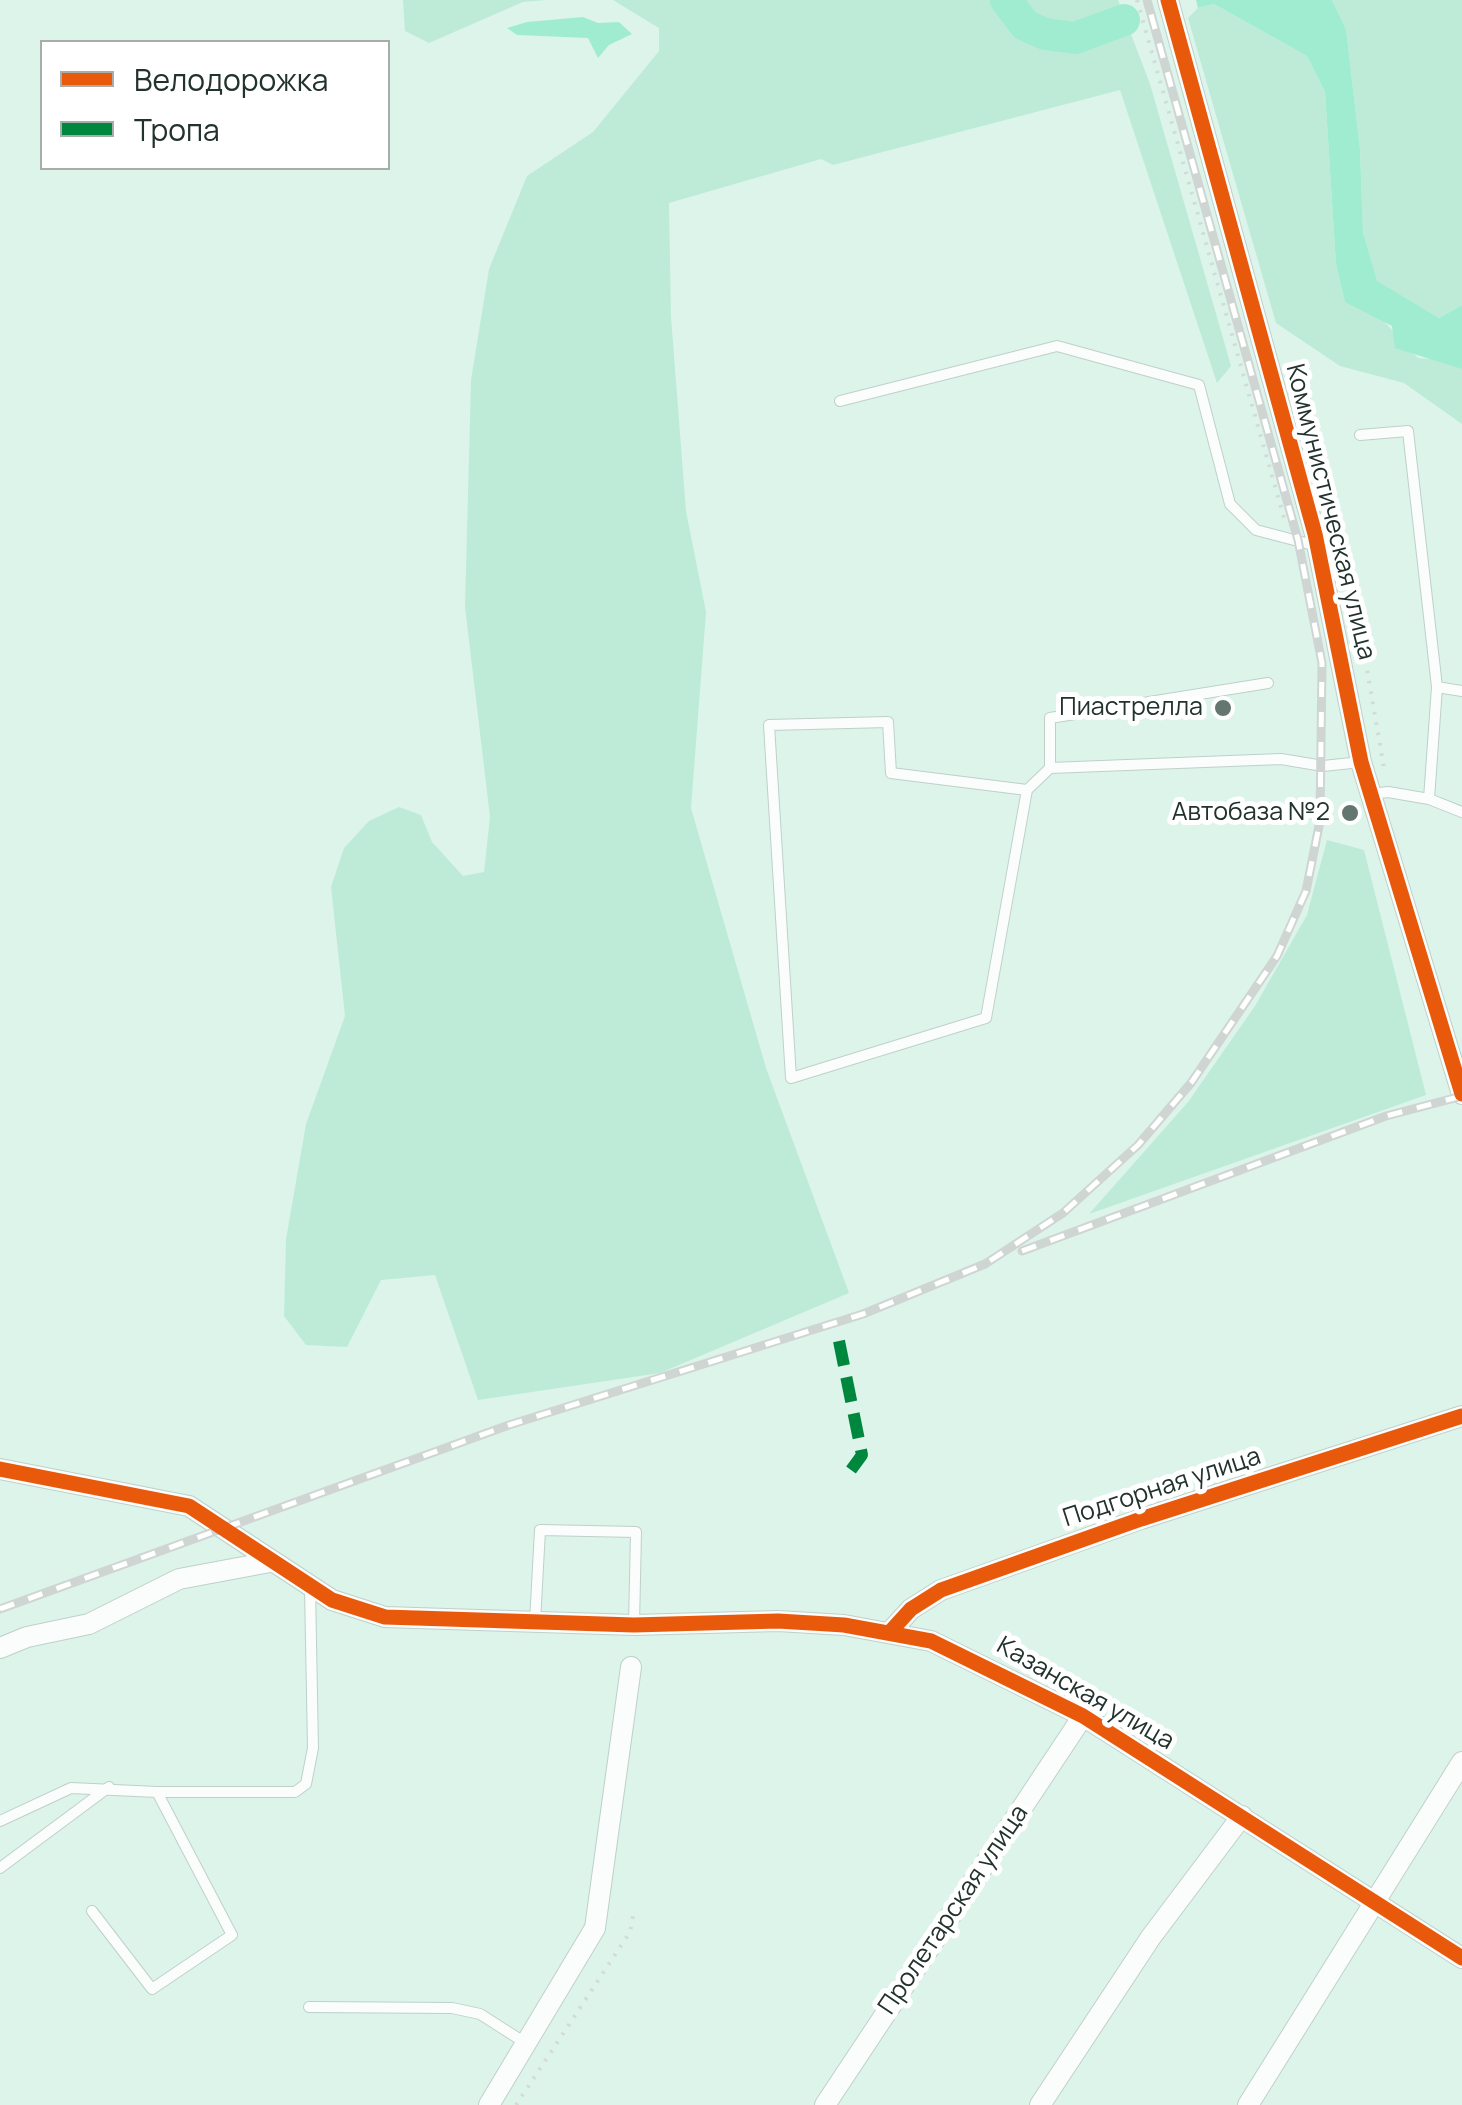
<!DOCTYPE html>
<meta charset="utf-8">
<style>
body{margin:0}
#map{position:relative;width:1462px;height:2105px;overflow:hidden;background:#ddf4eb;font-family:Manrope,sans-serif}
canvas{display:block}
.legend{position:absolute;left:40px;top:40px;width:350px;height:130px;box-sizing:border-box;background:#fff;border:2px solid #a7adab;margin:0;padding:12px 18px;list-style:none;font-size:30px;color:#22322c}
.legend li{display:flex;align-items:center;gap:20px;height:50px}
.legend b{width:50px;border:2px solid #a7adab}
</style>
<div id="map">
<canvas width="1462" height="2105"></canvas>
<ul class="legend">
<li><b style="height:12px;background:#e8590c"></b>Велодорожка</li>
<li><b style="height:12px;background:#00873e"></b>Тропа</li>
</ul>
</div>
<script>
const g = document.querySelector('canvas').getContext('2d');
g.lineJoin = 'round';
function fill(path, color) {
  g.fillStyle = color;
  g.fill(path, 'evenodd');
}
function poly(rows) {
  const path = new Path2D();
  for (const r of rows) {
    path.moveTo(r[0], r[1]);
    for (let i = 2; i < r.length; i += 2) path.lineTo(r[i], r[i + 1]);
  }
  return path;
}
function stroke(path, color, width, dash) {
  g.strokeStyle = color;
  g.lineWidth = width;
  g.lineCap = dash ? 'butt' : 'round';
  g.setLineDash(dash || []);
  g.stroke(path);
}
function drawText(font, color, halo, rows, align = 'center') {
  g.font = font + ' Manrope,sans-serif';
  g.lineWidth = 10;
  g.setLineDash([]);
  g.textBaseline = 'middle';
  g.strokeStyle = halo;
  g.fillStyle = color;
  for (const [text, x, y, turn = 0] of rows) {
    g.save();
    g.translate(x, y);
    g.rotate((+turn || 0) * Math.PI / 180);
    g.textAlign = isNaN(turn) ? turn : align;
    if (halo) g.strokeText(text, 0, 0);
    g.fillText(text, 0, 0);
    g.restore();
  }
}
const green = poly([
 [403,0,546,0,523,2,429,43,405,31],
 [613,0,1118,0,1150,84,1231,366,1217,383,1120,90,833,165,821,159,669,203,671,317,686,511,706,612,691,808,766,1068,849,1293,660,1373,478,1400,435,1275,381,1280,347,1347,306,1345,284,1316,286,1239,306,1124,345,1016,331,887,344,848,369,821,399,807,421,815,432,842,463,876,484,872,490,817,465,607,471,380,489,269,527,176,593,132,659,51,659,28],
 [1332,0,1462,0,1462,305,1439,318,1377,282,1363,232,1360,149,1346,29],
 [1214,4,1307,56,1325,92,1336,264,1345,301,1379,316,1418,358,1443,360,1462,369,1462,424,1404,383,1340,366,1276,323,1188,18,1198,8],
 [1327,840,1364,850,1426,1095,1089,1214,1188,1102,1255,1006,1307,915]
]);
const water = poly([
 [1196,0,1332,0,1346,29,1360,149,1363,232,1377,281,1439,318,1462,305,1462,369,1395,348,1392,326,1345,302,1336,264,1325,92,1307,56,1214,4,1198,8],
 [583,17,598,23,619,22,632,34,609,45,598,58,588,38,517,35,507,28,527,22]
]);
const river = poly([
 [1006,0,1025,25,1045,34,1075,38,1124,20]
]);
const path = poly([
 [1137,0,1284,518,1290,521],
 [1335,543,1346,548,1384,768],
 [516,2105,630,1932,633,1916]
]);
const service = poly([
 [840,401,1057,346,1199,385,1230,504,1256,530,1317,546],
 [1360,435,1408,431,1437,687],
 [1268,683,1050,718,1050,768,1281,759,1323,766,1361,762],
 [1027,790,891,773,888,722,769,725,791,1078,986,1018,1027,790,1050,768],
 [1371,794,1388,792,1429,799,1462,812],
 [1429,799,1437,687,1462,691],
 [535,1622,540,1530,636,1532,634,1625],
 [157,1792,295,1792,306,1784,313,1748,310,1587],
 [0,1821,71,1788,157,1792,232,1935,152,1989,92,1911],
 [0,1868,109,1787],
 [309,2007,452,2008,480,2014,527,2044]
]);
const minor = poly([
 [1168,0,1315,534,1361,762,1462,1094],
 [0,1469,189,1506,332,1600,385,1617,634,1625,778,1621,844,1625,931,1641,1083,1716,1462,1958],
 [890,1632,911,1609,941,1590,1141,1519,1462,1416],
 [0,1648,27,1637,89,1624,179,1579,270,1562],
 [489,2105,595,1928,631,1667],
 [825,2105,1083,1716],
 [1040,2105,1151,1937,1242,1816],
 [1248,2105,1462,1762]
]);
const rail = poly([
 [1022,1251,1386,1116,1462,1096],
 [0,1609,509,1425,863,1314,985,1264,1063,1213,1138,1145,1191,1083,1277,956,1306,891,1320,821,1322,663,1298,540,1147,0]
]);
const quiet = poly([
 [839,1341,862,1455,851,1470]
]);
const cycleway = poly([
 [1168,0,1315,534,1361,762,1462,1094],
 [0,1469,189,1506,332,1600,385,1617,634,1625,778,1621,844,1625,931,1641,1083,1716,1462,1958],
 [890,1632,911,1609,941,1590,1141,1519,1462,1416]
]);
const markers = [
 [1223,708,10,"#63766f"],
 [1350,813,10,"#63766f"]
];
const streetNames = [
 ["Коммунистическая улица",1330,512,76],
 ["Подгорная улица",1162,1488,-18],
 ["Казанская улица",1085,1694,30],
 ["Пролетарская улица",954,1910,-56]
];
const poiNames = [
 ["Пиастрелла",1203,708],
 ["Автобаза №2",1330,813]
];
fill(green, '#bdebd8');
fill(water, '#a0ecd0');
stroke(river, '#a0ecd0', 32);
stroke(service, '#bfd0c9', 12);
stroke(minor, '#bfd0c9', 22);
stroke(path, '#d3dad7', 4, [2.5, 8]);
stroke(service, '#fafdfc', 10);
stroke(minor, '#fafdfc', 20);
stroke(rail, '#cfd5d3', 9);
stroke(rail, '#fff', 5, [15]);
stroke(quiet, '#00873e', 12, [25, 12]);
stroke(cycleway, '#e8590c', 15);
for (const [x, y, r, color] of markers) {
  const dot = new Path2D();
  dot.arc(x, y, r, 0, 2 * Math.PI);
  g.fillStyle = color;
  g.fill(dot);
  stroke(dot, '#fff', 4);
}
drawText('25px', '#22322c', '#fff', streetNames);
drawText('25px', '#22322c', '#fff', poiNames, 'right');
</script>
